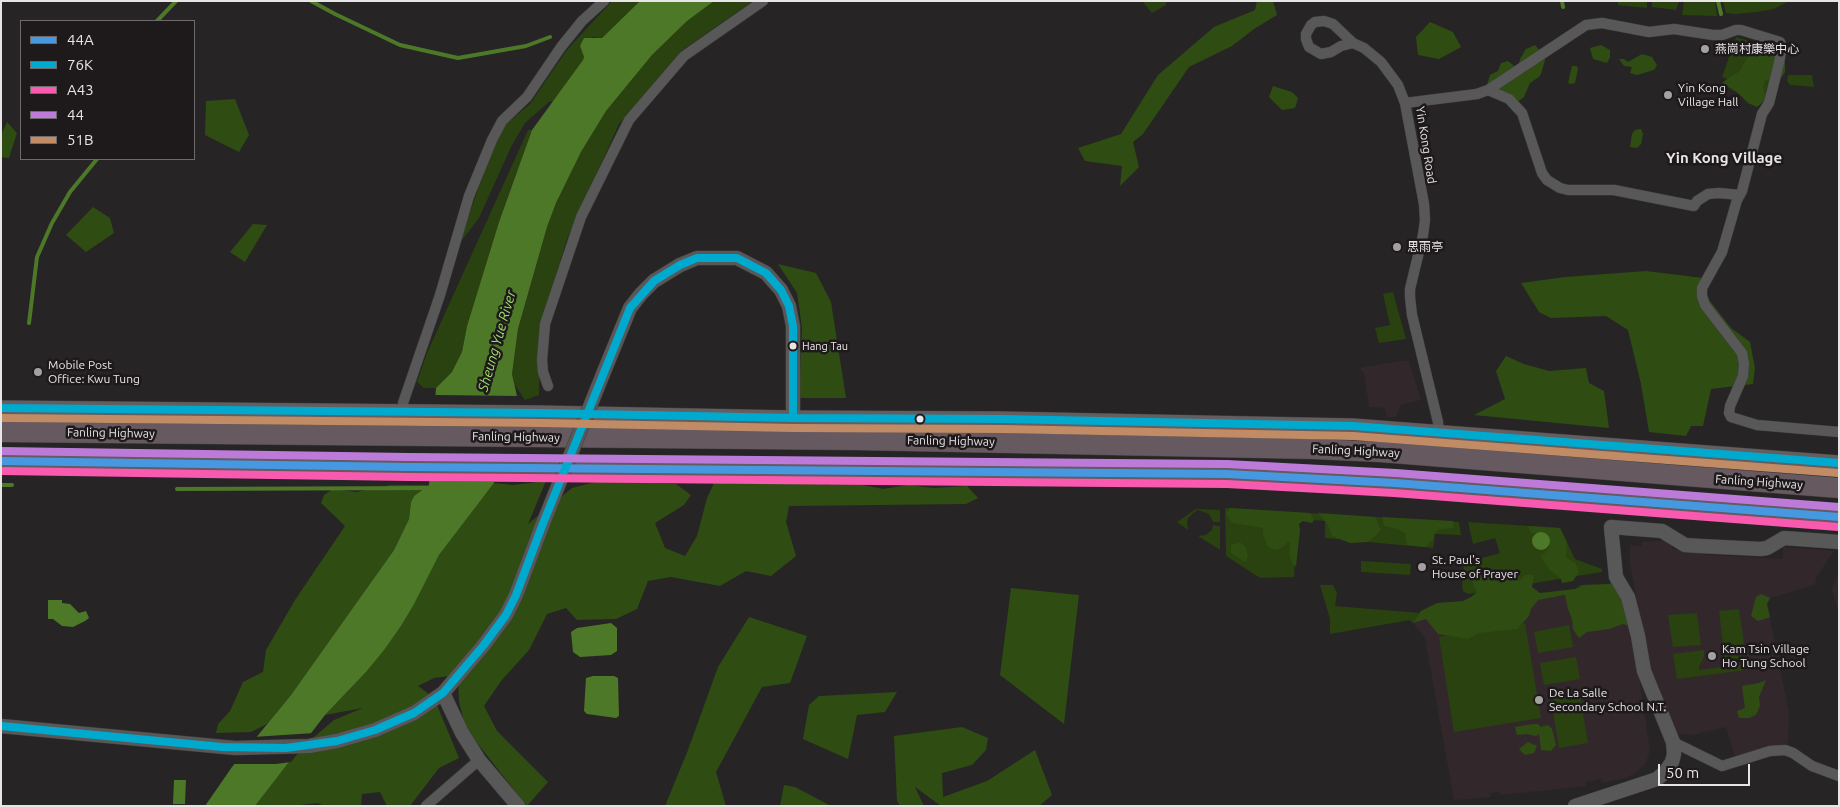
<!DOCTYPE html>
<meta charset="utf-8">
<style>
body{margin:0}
#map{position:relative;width:1840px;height:807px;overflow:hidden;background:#262425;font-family:Ubuntu,sans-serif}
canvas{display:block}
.frame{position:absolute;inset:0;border:2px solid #e8e5e6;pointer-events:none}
.legend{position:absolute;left:20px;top:20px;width:175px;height:140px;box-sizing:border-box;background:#1e191b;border:1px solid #6f6b6c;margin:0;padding:6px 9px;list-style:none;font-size:15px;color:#e8e5e6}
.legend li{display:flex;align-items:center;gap:10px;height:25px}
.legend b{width:25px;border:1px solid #6f6b6c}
.scale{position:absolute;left:1658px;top:764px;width:92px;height:22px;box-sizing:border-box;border:2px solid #e8e5e6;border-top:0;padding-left:6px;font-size:15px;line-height:18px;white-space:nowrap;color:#e8e5e6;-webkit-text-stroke:4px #1e191b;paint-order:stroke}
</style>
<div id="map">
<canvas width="1840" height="807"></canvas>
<div class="frame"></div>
<ul class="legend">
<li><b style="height:6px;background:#4699e1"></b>44A</li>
<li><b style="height:6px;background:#00a9ce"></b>76K</li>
<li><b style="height:6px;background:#f75aaf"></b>A43</li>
<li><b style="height:6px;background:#bd7bd9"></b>44</li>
<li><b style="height:6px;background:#c18c65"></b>51B</li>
</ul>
<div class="scale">50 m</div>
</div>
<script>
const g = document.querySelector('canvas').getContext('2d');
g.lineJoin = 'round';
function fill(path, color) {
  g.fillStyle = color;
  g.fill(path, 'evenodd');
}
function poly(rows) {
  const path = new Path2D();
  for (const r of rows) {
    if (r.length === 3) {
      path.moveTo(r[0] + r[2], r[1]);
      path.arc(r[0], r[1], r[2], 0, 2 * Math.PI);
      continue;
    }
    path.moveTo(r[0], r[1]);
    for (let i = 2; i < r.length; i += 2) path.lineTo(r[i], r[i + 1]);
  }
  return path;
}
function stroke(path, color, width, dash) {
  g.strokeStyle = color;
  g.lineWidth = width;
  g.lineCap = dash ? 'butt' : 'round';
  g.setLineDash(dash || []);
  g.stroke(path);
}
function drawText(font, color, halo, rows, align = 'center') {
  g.font = font + ' Ubuntu,"Noto Sans SC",sans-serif';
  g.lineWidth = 5;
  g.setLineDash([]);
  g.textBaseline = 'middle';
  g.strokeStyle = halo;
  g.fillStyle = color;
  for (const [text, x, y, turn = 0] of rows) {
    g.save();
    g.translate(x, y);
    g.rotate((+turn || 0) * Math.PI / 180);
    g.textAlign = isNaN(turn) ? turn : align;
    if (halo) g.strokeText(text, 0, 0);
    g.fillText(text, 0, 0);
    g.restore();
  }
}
const built = poly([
 [1400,361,1409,361,1421,400,1400,405,1396,417,1387,417,1385,408,1369,407,1364,373,1359,368],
 [1671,540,1672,549,1709,555,1783,559,1783,547,1834,551,1816,578,1815,585,1770,598,1767,604,1789,712,1788,743,1735,757,1726,727,1692,735,1678,734,1671,729,1649,669,1630,563,1630,545,1642,546,1642,542],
 [1839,570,1839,615,1832,589],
 [1618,587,1620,598,1630,620,1650,750,1646,763,1637,772,1626,778,1602,783,1601,779,1586,782,1586,786,1501,795,1500,792,1490,793,1490,797,1454,800,1425,638,1413,623,1432,616]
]);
const green = poly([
 [612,1,640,1,602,38,592,37,580,46,584,57,583,60,554,101,549,102,525,123,512,145,479,218,459,244,488,160,505,125,530,104,566,51],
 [714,1,753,1,681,51,619,124,567,239,541,322,539,395,525,400,515,385,512,374,518,330,547,227,556,203,580,154,606,111,652,55,687,21],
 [1142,1,1166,1,1166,5,1152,13],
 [1618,1,1647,1,1647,8,1618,5],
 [1652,1,1679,1,1676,10,1652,7],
 [1684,1,1715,1,1717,16,1682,15],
 [1723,1,1789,1,1774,9,1757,12,1735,14,1726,13],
 [1736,37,1759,44,1773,72,1766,94,1761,100,1746,86,1722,77],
 [1788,75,1812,75,1814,87,1790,85,1787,81],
 [528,130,532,130,499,222,467,326,462,352,457,364,452,372,436,388,424,388,417,382,427,353],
 [1393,292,1406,339,1379,343,1375,328,1390,325,1383,294],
 [1225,508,1459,522,1461,535,1435,534,1433,548,1325,538,1325,521,1297,519,1294,577,1260,578,1226,556],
 [1196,509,1220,510,1220,522,1213,522,1209,514,1198,510,1193,513,1188,518,1187,523,1188,530,1177,522],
 [1468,522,1560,528,1575,559,1602,569,1602,572,1468,594,1463,591,1462,586,1464,563,1500,553,1495,538,1473,544],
 [1213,525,1220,526,1220,550,1198,536,1206,535,1212,530],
 [1361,561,1411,564,1410,575,1361,572],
 [1320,585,1333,585,1337,593,1335,606,1420,613,1413,623,1410,620,1330,634,1330,619],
 [1739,609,1746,658,1725,661,1719,611],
 [1697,613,1701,645,1673,647,1668,615],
 [1525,623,1541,718,1454,732,1439,637],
 [1569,625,1573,647,1538,653,1534,632],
 [1704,650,1704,657,1699,666,1699,670,1744,664,1746,670,1677,679,1673,654],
 [1576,657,1580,679,1544,685,1540,663],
 [1579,689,1588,743,1559,748,1550,694]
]);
const forest = poly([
 [1257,1,1273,1,1277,15,1254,29,1232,46,1189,67,1143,134,1133,142,1139,167,1120,186,1122,166,1085,161,1078,148,1121,134,1158,75,1214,27,1255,10],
 [1430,22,1453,32,1461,47,1439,59,1418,55,1416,37],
 [1757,41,1769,41,1773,47,1774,53,1783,56,1785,62,1785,72,1782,77,1765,80,1763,87,1766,99,1757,107,1748,103,1738,93,1722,83,1731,76,1739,72],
 [1535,45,1542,53,1545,60,1541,74,1539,77,1530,83,1524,97,1519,101,1486,88,1490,75,1498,71,1501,63,1508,61,1513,65,1517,72,1520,59,1526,49],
 [1601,45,1610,50,1610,57,1607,63,1593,59,1590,48],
 [1642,54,1652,57,1657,65,1654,70,1637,75,1630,73,1632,67,1624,66,1619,59,1624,59,1628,62],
 [1572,66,1577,66,1578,69,1575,83,1571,84,1568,83],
 [1273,86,1292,92,1298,98,1295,108,1282,110,1269,97],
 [235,99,249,135,239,152,205,135,206,101],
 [7,122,17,133,9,158,1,157,1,135],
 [1641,129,1643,134,1641,144,1637,148,1630,147,1632,134,1635,130],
 [93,207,110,218,114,233,86,252,66,235],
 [253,224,267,225,245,262,230,252],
 [778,264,816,273,831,302,846,398,799,398,802,328,797,293],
 [1646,271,1703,278,1706,296,1731,328,1750,342,1755,368,1753,384,1711,389,1703,426,1691,426,1686,436,1649,432,1641,384,1628,330,1606,316,1551,318,1539,312,1521,283,1565,277],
 [1506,356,1524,364,1549,371,1586,368,1589,383,1604,391,1609,428,1474,415,1505,399,1496,371],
 [808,479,827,485,843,481,883,489,908,485,933,488,967,486,978,498,966,504,789,506,786,522,796,556,771,576,746,571,720,586,671,577,648,581,637,609,616,619,577,620,566,608,547,614,529,650,501,681,484,706,497,731,548,782,527,806,466,729,459,702,458,675,434,678,418,686,434,698,459,758,439,768,410,806,387,806,380,792,362,794,361,806,325,806,317,803,292,806,255,806,294,754,334,720,363,708,325,715,366,672,401,626,439,555,494,483,513,485,546,481,528,524,572,488,599,481,676,484,691,495,684,505,655,523,665,548,685,556,697,536,707,498,715,481,733,484,776,484],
 [390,485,429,485,414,496,411,502,409,519,394,550,291,695,267,724,251,732,216,733,218,724,230,711,243,682,263,672,266,650,295,600,345,526,321,503,324,495,333,489,356,492],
 [1230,508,1310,513,1314,520,1312,523,1303,521,1299,524,1300,530,1296,566,1293,565,1289,555,1290,543,1288,542,1283,547,1275,550,1268,547,1263,534,1263,528,1232,523,1226,514],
 [1318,513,1375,517,1381,530,1368,542,1350,543,1332,536,1327,523],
 [1382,517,1453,521,1454,528,1440,529,1433,534,1434,538,1426,547,1407,545,1405,533,1397,529,1384,526],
 [1528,526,1560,528,1567,542,1566,557,1576,564,1579,572,1573,581,1562,583,1561,579,1550,570,1540,556,1545,553,1550,546,1545,535,1531,533],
 [1240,542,1246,548,1248,557,1245,562,1231,553,1231,545],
 [1486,575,1495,581,1507,578,1520,581,1525,575,1534,575,1532,587,1540,593,1575,589,1582,585,1609,584,1612,582,1618,587,1620,598,1630,620,1631,626,1623,624,1609,629,1587,632,1579,638,1573,629,1572,619,1568,609,1565,595,1538,600,1531,609,1529,616,1517,629,1479,633,1468,639,1438,634,1426,619,1413,623,1421,611,1437,603,1463,601,1471,597,1477,592,1472,581],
 [1011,588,1079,595,1064,724,1000,675],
 [1761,594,1770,598,1767,604,1770,617,1758,621,1751,616,1756,597],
 [749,617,807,636,790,683,762,687,716,772,726,806,665,806,688,750,718,667],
 [1766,680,1759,697,1760,706,1756,715,1749,718,1739,718,1737,711,1745,708,1742,686,1759,683],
 [897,692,885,712,857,715,848,759,803,739,809,705,819,696],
 [1533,724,1538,724,1541,727,1548,725,1552,729,1556,745,1551,751,1541,750,1539,734,1536,736,1527,734,1517,735,1515,727],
 [962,727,988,738,986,750,972,765,942,773,943,797,987,781,1035,750,1052,795,1039,806,941,806,915,787,924,806,900,806,897,801,894,736],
 [1528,742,1537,746,1534,753,1525,755,1519,749],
 [784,785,795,787,831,806,780,806]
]);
const water = poly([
 [640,1,714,1,687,21,652,55,606,111,581,152,556,203,547,227,518,329,512,374,517,396,494,483,439,555,414,604,401,626,384,650,366,672,325,715,255,806,205,806,232,767,291,695,394,550,409,519,411,502,414,496,429,485,436,388,452,372,462,352,467,326,499,222,532,130,583,60,584,57,580,46,584,38,602,38],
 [1541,541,9],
 [48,600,62,600,62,603,70,604,79,613,86,611,89,618,85,621,73,627,62,626,53,619,48,619],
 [611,623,617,628,617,651,611,655,580,657,573,652,571,632,577,628],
 [593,676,614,676,618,678,619,716,616,718,587,714,584,711,586,678],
 [174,780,186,780,185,804,173,804]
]);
const pier = poly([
 [436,395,520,396,497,482,427,481,434,396],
 [314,733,291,762,276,764,232,764,253,737]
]);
const stream = poly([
 [311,1,335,14,400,45,458,58,526,46,550,37],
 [1562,1,1563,7],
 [1718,1,1721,14],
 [157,21,176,1],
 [29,323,37,257,52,223,70,192,97,159],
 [1,485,12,485],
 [177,489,426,488]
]);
const minor = poly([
 [1353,43,1341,46,1331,52,1321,54,1309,47,1306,39,1306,34,1311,25,1315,22,1324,21,1333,24,1353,43,1364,48,1381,62,1398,85,1405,103],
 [1488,90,1509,99,1522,113,1542,173,1547,180,1560,188,1568,190,1614,190,1694,206,1697,201,1708,194,1719,193,1740,195],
 [548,386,543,372,542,360,545,324,581,217,629,120,684,56,763,1],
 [404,413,403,403,440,295,469,196,492,140,502,121,527,97,561,47,582,21,604,1],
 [1439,433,1438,422,1412,315,1410,297,1410,289,1423,235,1425,220,1424,204,1405,103,1477,94,1488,90,1586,25,1602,23,1649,32,1674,29,1713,35,1722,35,1736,30,1741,30,1780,42,1782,46,1779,63,1769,103,1762,114,1742,191,1737,200,1722,252,1702,288,1702,296,1705,305,1742,353,1744,364,1743,376,1730,406,1729,413,1731,417,1757,425,1839,432],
 [1673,742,1722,766,1770,751,1785,750,1793,753,1812,766,1839,776],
 [426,806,479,760]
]);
const tertiary = poly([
 [603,374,630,308,641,294,654,281,680,265,697,258,737,258,766,273,781,290,789,306,793,326,793,418],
 [443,693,462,733,479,760,518,806],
 [1,726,235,748,309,746,337,741,375,730,414,713,443,693,483,646,506,615,516,595,542,526],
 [1575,806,1657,779,1665,772,1672,762,1674,754,1673,742,1644,671,1638,636,1628,597,1616,577,1611,527,1662,531,1685,545,1700,546,1761,549,1767,548,1784,538,1839,542]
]);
const secondary = poly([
 [1,408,540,413,793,418,1002,419,1353,426,1839,463]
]);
const motorway = poly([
 [1,432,856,440,1314,449,1380,452,1839,488],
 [1,461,409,467,1227,474,1395,483,1839,517]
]);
const tertiaryBridge = poly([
 [542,526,603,374]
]);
const bus1 = poly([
 [1,461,409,467,1227,474,1395,483,1839,517]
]);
const bus2 = poly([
 [1,408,540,413,793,418,1002,419,1353,426,1839,463],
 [1,726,222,747,286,748,337,741,375,730,414,713,443,693,483,646,506,615,516,595,542,526,630,308,654,281,680,265,697,258,737,258,766,273,781,290,789,306,793,326,793,418]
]);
const bus3 = poly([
 [1,471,409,477,1227,484,1394,493,1838,527]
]);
const bus4 = poly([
 [1,451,409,457,1227,464,1396,473,1839,507]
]);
const bus5 = poly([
 [1,418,540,423,793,428,1002,429,1353,436,1838,473]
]);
const markers = [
 [1705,49,5,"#a4a1a2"],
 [1668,95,5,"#a4a1a2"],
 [1397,247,5,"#a4a1a2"],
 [793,346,4.5,"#e8e5e6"],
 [38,372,5,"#a4a1a2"],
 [920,419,4.5,"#e8e5e6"],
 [1422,567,5,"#a4a1a2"],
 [1712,656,5,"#a4a1a2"],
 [1539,700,5,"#a4a1a2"]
];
const busNames = [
 ["Hang Tau",802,346]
];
const poiNames = [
 ["燕崗村康樂中心",1715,49],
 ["Yin Kong",1678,88],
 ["Village Hall",1678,102],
 ["思雨亭",1407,247],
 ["Mobile Post",48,365],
 ["Office: Kwu Tung",48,379],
 ["St. Paul's",1432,560],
 ["House of Prayer",1432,574],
 ["Kam Tsin Village",1722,649],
 ["Ho Tung School",1722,663],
 ["De La Salle",1549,693],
 ["Secondary School N.T.",1549,707]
];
const streetNames = [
 ["Yin Kong Road",1426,145,81],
 ["Fanling Highway",111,433,1],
 ["Fanling Highway",516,437,1],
 ["Fanling Highway",951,441,1],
 ["Fanling Highway",1356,451,3],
 ["Fanling Highway",1759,482,4]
];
const waterNames = [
 ["Sheung Yue River",497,341,-74]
];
const quarterNames = [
 ["Yin Kong Village",1724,158]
];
fill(built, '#32282c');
fill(green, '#29420f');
fill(forest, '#2f4d12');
fill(water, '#4d7828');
fill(pier, '#262425');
stroke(stream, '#4d7828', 4);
stroke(minor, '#424041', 11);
stroke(tertiary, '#424041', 15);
stroke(secondary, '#424041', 16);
stroke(motorway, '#424041', 21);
stroke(minor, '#595858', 10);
stroke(tertiary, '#595858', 14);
stroke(secondary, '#645e60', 15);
stroke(motorway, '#665960', 20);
stroke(tertiaryBridge, '#424041', 15, []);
stroke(tertiaryBridge, '#595858', 14);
stroke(bus1, '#4699e1', 8);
stroke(bus2, '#00a9ce', 8);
stroke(bus3, '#f75aaf', 8);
stroke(bus4, '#bd7bd9', 8);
stroke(bus5, '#c18c65', 8);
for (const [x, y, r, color] of markers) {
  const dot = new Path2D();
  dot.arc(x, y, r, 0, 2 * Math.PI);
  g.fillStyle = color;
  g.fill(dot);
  stroke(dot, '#1e191b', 2);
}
drawText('11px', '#e8e5e6', '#1e191b', busNames, 'left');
drawText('12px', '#e8e5e6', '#1e191b', poiNames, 'left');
drawText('12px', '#e8e5e6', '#1e191b', streetNames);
drawText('italic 14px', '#9cdc6b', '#1e191b', waterNames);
drawText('bold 15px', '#e8e5e6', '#1e191b', quarterNames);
</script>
